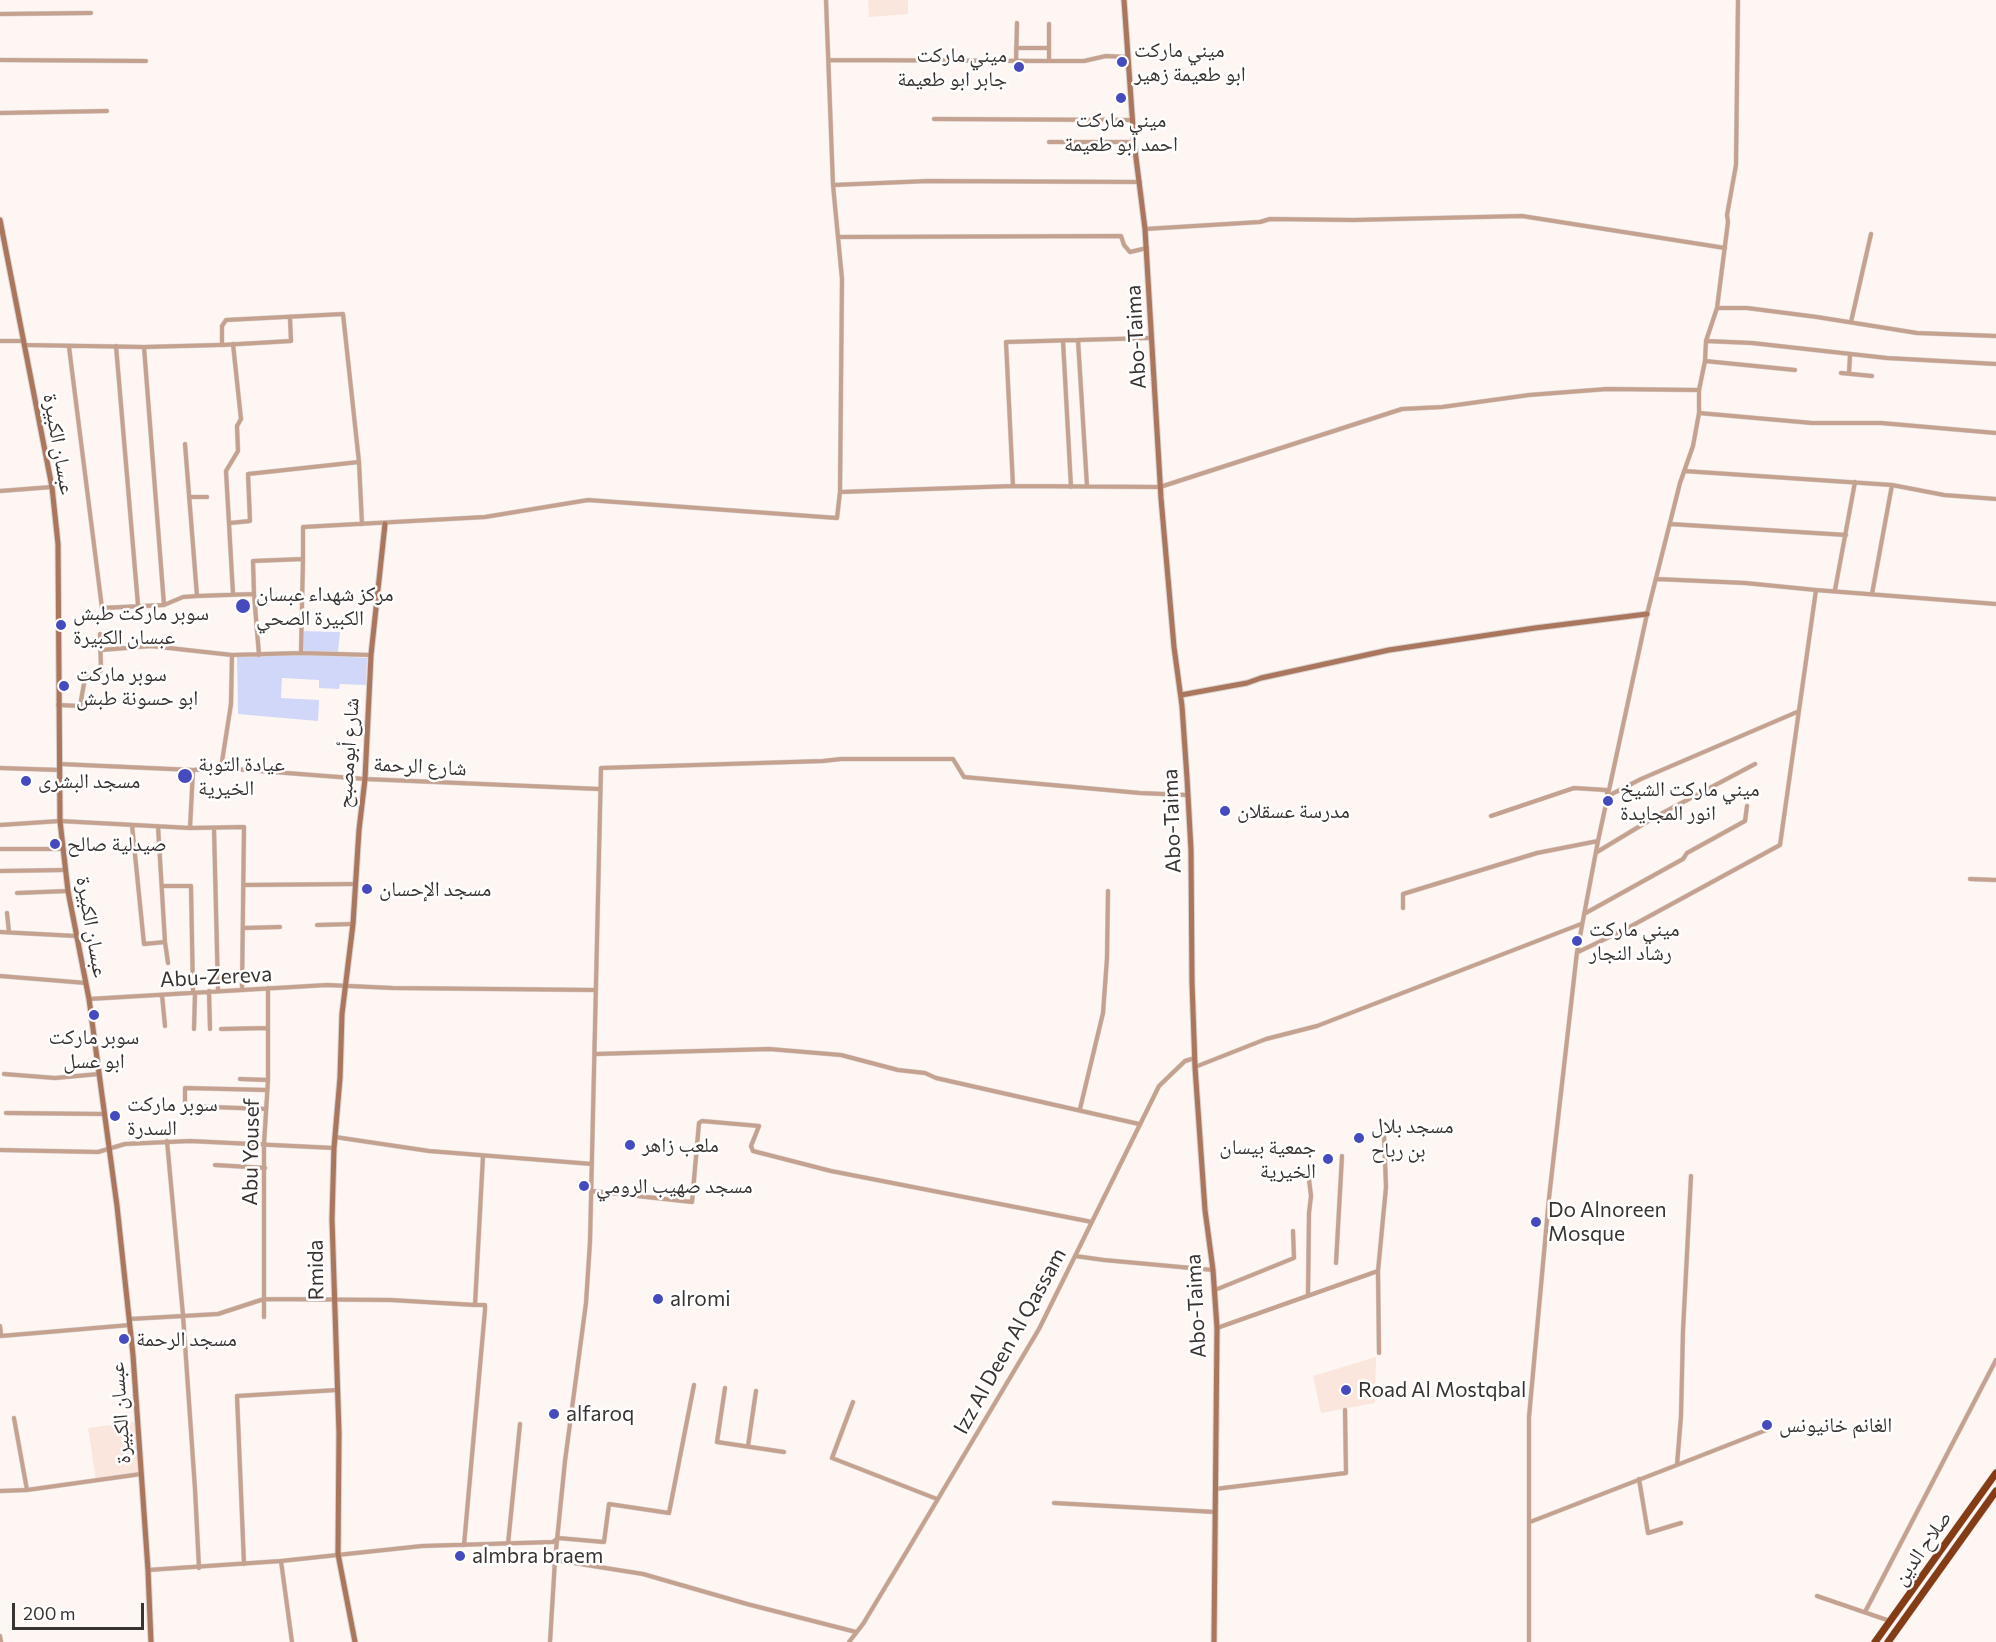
<!DOCTYPE html>
<meta charset="utf-8">
<style>
body{margin:0}
#map{position:relative;width:1996px;height:1642px;overflow:hidden;background:#fef6f2;font-family:Commissioner,sans-serif}
canvas{display:block}
.scale{position:absolute;left:12px;top:1603px;width:132px;height:27px;box-sizing:border-box;border:3px solid #383331;border-top:0;padding-left:8px;font-size:18px;line-height:21px;white-space:nowrap;color:#383331;-webkit-text-stroke:4px #fff;paint-order:stroke}
</style>
<div id="map">
<canvas width="1996" height="1642"></canvas>
<div class="scale">200 m</div>
</div>
<script>
const g = document.querySelector('canvas').getContext('2d');
g.lineJoin = 'round';
function fill(path, color) {
  g.fillStyle = color;
  g.fill(path, 'evenodd');
}
function poly(rows) {
  const path = new Path2D();
  for (const r of rows) {
    path.moveTo(r[0], r[1]);
    for (let i = 2; i < r.length; i += 2) path.lineTo(r[i], r[i + 1]);
  }
  return path;
}
function stroke(path, color, width, dash) {
  g.strokeStyle = color;
  g.lineWidth = width;
  g.lineCap = dash ? 'butt' : 'round';
  g.setLineDash(dash || []);
  g.stroke(path);
}
function drawText(font, color, halo, rows, align = 'center') {
  g.font = font + ' Commissioner,"Noto Naskh Arabic",sans-serif';
  g.lineWidth = 5;
  g.setLineDash([]);
  g.textBaseline = 'middle';
  g.strokeStyle = halo;
  g.fillStyle = color;
  for (const [text, x, y, turn = 0] of rows) {
    g.save();
    g.translate(x, y);
    g.rotate((+turn || 0) * Math.PI / 180);
    g.textAlign = isNaN(turn) ? turn : align;
    if (halo) g.strokeText(text, 0, 0);
    g.fillText(text, 0, 0);
    g.restore();
  }
}
const built = poly([
 [868,0,908,0,908,14,869,17],
 [1376,1357,1375,1403,1321,1413,1313,1376],
 [134,1422,139,1473,96,1480,88,1428]
]);
const green = poly([
 [302,631,340,632,338,652,305,651,301,648],
 [305,654,367,658,366,685,340,684,339,689,319,688,319,680,282,678,281,698,319,700,318,721,238,714,237,657]
]);
const street = poly([
 [826,0,833,185,842,279,840,492],
 [0,14,91,13],
 [1049,24,1049,61,1084,61,1106,56,1127,57],
 [1016,48,1049,48],
 [0,60,146,61],
 [829,60,1049,61],
 [1016,61,1017,23],
 [0,113,107,111],
 [934,119,1133,120],
 [1049,142,1134,142],
 [833,185,928,181,1140,182],
 [1145,229,1260,222,1270,219,1353,220,1522,216,1725,248],
 [838,237,1121,236,1124,245,1130,252,1147,248],
 [1717,308,1747,308,1817,317,1917,333,1996,336],
 [1851,322,1871,234],
 [1078,340,1087,486],
 [0,341,23,341],
 [1063,341,1071,487],
 [1706,341,1752,343,1887,358,1996,364],
 [233,344,241,419,237,426,238,451,226,471,233,594],
 [25,345,144,347,219,345,222,345,222,326,226,320,343,314,359,462,362,524],
 [222,345,291,341,290,318],
 [116,346,138,605],
 [69,347,102,608,164,605,183,597,197,596,254,594,253,561,303,559,303,527,485,517,588,500,837,518,840,492,1013,486,1160,487,1402,409,1442,407,1529,395,1607,389,1699,390],
 [144,347,164,605],
 [1705,361,1795,370],
 [1841,373,1872,376],
 [1849,373,1850,355],
 [1699,413,1812,423,1881,423,1996,433],
 [185,444,197,596],
 [1684,471,1892,485,1944,495,1996,499],
 [1013,486,1006,342,1150,338],
 [0,491,52,487],
 [189,497,207,497],
 [230,523,250,521,248,474,359,462],
 [1670,524,1846,535],
 [1657,579,1745,583,1816,590,1996,604],
 [1835,590,1855,482],
 [254,594,259,655],
 [1872,594,1892,485],
 [101,650,151,646,232,655,301,653,371,655],
 [301,653,303,559],
 [58,705,80,706,85,678,96,675,101,670,100,634],
 [60,764,193,770,221,768,365,779,599,789],
 [0,768,60,770],
 [221,768,231,704,232,655],
 [1491,816,1574,788,1606,790,1608,796,1641,779,1797,712],
 [0,825,60,821,190,828,244,827,242,989],
 [132,825,144,944,165,942],
 [158,826,165,942,168,963],
 [190,828,193,770],
 [214,828,218,991],
 [0,849,63,849],
 [1597,852,1655,817,1755,764],
 [0,871,65,870],
 [1970,879,1996,880],
 [243,885,355,884],
 [162,886,191,886,193,993],
 [17,893,68,891],
 [1403,908,1403,894,1537,853,1598,841],
 [7,913,9,932],
 [1584,914,1683,859,1687,853,1745,821,1747,806],
 [317,925,353,924],
 [243,928,280,927],
 [0,932,76,936],
 [1578,952,1624,930,1780,845,1816,590],
 [0,976,86,983],
 [209,991,210,1029],
 [162,995,165,1026],
 [89,999,327,985,393,988,596,990],
 [194,1029,195,993],
 [221,1029,268,1028],
 [595,1054,769,1049,841,1055,898,1070,925,1073,936,1078,1139,1124],
 [1195,1067,1266,1039,1317,1026,1581,924],
 [4,1074,55,1078,99,1074],
 [240,1079,268,1080],
 [266,1109,185,1106,185,1088,267,1090],
 [1080,1109,1103,1013,1107,958,1108,891],
 [6,1113,104,1114],
 [335,1137,429,1151,592,1164],
 [167,1141,183,1315,195,1489,199,1568],
 [0,1150,98,1152,125,1144,190,1141,334,1148],
 [215,1165,265,1168],
 [592,1191,692,1202,699,1123,702,1121,759,1126,751,1146,753,1151,831,1171,1092,1222],
 [1075,1256,1104,1260,1213,1270],
 [1336,1263,1342,1156],
 [1215,1290,1294,1258,1293,1231],
 [1308,1296,1309,1213,1311,1196,1308,1171],
 [264,1317,264,1144,268,1080,268,988],
 [130,1319,218,1314,264,1299,391,1300,475,1305,483,1156],
 [0,1326,1,1336],
 [1217,1328,1378,1271],
 [1,1336,130,1325],
 [1379,1353,1378,1271,1386,1187,1384,1135],
 [725,1388,717,1442,784,1452],
 [853,1402,832,1458,937,1499],
 [14,1418,27,1490],
 [748,1446,756,1391],
 [1677,1465,1769,1429],
 [1639,1479,1648,1533,1681,1523],
 [1215,1489,1346,1473,1345,1410],
 [0,1491,27,1490,141,1474],
 [1054,1503,1215,1512],
 [1530,1522,1677,1465,1681,1416,1683,1331,1691,1176],
 [508,1544,520,1424],
 [464,1545,485,1310,485,1305,475,1305],
 [555,1560,643,1574,747,1604,856,1632],
 [281,1561,292,1642],
 [244,1564,237,1396,337,1390],
 [148,1570,281,1561,422,1546,553,1542,558,1538,604,1542,609,1504,669,1513,694,1385],
 [1817,1596,1890,1621],
 [1865,1612,1996,1360],
 [0,1636,1,1642],
 [550,1642,555,1560,565,1461,586,1303,590,1242,601,768,823,761,841,759,953,759,964,777,1140,793,1187,795],
 [849,1642,863,1624,907,1551,1039,1329,1159,1086,1185,1061,1195,1058],
 [1529,1642,1529,1417,1549,1198,1577,952,1598,841,1647,614,1680,483,1693,446,1699,413,1699,390,1705,361,1706,341,1717,308,1728,222,1727,215,1736,165,1738,0]
]);
const secondary = poly([
 [1124,0,1134,142,1145,229,1161,498,1174,647,1182,706,1187,778,1191,850,1192,982,1195,1067,1205,1210,1213,1270,1217,1328,1214,1642],
 [0,220,52,487,58,544,60,821,68,891,89,999,117,1206,133,1355,148,1570,151,1642],
 [1181,695,1247,683,1261,678,1389,650,1535,628,1647,614],
 [355,1642,338,1554,339,1433,332,1219,334,1148,340,1078,342,1014,353,924,359,830,365,779,371,655,385,524]
]);
const highway = poly([
 [1875,1642,1996,1473],
 [1888,1642,1996,1491]
]);
const markers = [
 [1122,62,6,"#464abf"],
 [1019,67,6,"#464abf"],
 [1121,98,6,"#464abf"],
 [243,606,8,"#464abf"],
 [61,625,6,"#464abf"],
 [64,686,6,"#464abf"],
 [185,776,8,"#464abf"],
 [26,781,6,"#464abf"],
 [1608,801,6,"#464abf"],
 [1225,811,6,"#464abf"],
 [55,844,6,"#464abf"],
 [367,889,6,"#464abf"],
 [1577,941,6,"#464abf"],
 [94,1015,6,"#464abf"],
 [115,1116,6,"#464abf"],
 [1359,1138,6,"#464abf"],
 [630,1145,6,"#464abf"],
 [1328,1159,6,"#464abf"],
 [584,1186,6,"#464abf"],
 [1536,1222,6,"#464abf"],
 [658,1299,6,"#464abf"],
 [124,1339,6,"#464abf"],
 [1346,1390,6,"#464abf"],
 [554,1414,6,"#464abf"],
 [1767,1425,6,"#464abf"],
 [460,1556,6,"#464abf"]
];
const poiNames = [
 ["ميني ماركت",1134,50],
 ["ابو طعيمة زهير",1134,74],
 ["ميني ماركت",1007,55,"right"],
 ["جابر ابو طعيمة",1007,79,"right"],
 ["ميني ماركت",1121,120,"center"],
 ["احمد ابو طعيمة",1121,144,"center"],
 ["مركز شهداء عبسان",256,594],
 ["الكبيرة الصحي",256,618],
 ["سوبر ماركت طبش",73,613],
 ["عبسان الكبيرة",73,637],
 ["سوبر ماركت",76,674],
 ["ابو حسونة طبش",76,698],
 ["عيادة التوبة",198,764],
 ["الخيرية",198,788],
 ["مسجد البشرى",38,781],
 ["ميني ماركت الشيخ",1620,789],
 ["انور المجايدة",1620,813],
 ["مدرسة عسقلان",1237,811],
 ["صيدلية صالح",67,844],
 ["مسجد الإحسان",379,889],
 ["ميني ماركت",1589,929],
 ["رشاد النجار",1589,953],
 ["سوبر ماركت",94,1037,"center"],
 ["ابو عسل",94,1061,"center"],
 ["سوبر ماركت",127,1104],
 ["السدرة",127,1128],
 ["مسجد بلال",1371,1126],
 ["بن رباح",1371,1150],
 ["ملعب زاهر",642,1145],
 ["جمعية بيسان",1316,1147,"right"],
 ["الخيرية",1316,1171,"right"],
 ["مسجد صهيب الرومي",596,1186],
 ["Do Alnoreen",1548,1210],
 ["Mosque",1548,1234],
 ["alromi",670,1299],
 ["مسجد الرحمة",136,1339],
 ["Road Al Mostqbal",1358,1390],
 ["alfaroq",566,1414],
 ["الغانم خانيونس",1779,1425],
 ["almbra braem",472,1556]
];
const streetNames = [
 ["Abo-Taima",1136,337,-93],
 ["عبسان الكبيرة",59,444,80],
 ["شارع أبومصبح",348,753,-86],
 ["شارع الرحمة",420,766,3],
 ["Abo-Taima",1172,821,-92],
 ["عبسان الكبيرة",92,927,80],
 ["Abu-Zereva",216,977,-3],
 ["Abu Yousef",251,1152,-89],
 ["Rmida",316,1270,-91],
 ["Abo-Taima",1196,1306,-93],
 ["Izz Al Deen Al Qassam",1010,1341,-61],
 ["عبسان الكبيرة",120,1413,-94],
 ["صلاح الدين",1922,1548,-55]
];
fill(built, '#fae6dd');
fill(green, '#d0d7f9');
stroke(street, '#dad3cf', 5);
stroke(secondary, '#dad3cf', 7);
stroke(highway, '#dad3cf', 8);
stroke(street, '#c5a190', 4);
stroke(secondary, '#aa765e', 5);
stroke(highway, '#833c15', 7);
for (const [x, y, r, color] of markers) {
  const dot = new Path2D();
  dot.arc(x, y, r, 0, 2 * Math.PI);
  g.fillStyle = color;
  g.fill(dot);
  stroke(dot, '#fff', 2);
}
drawText('21px', '#383331', '#fff', poiNames, 'left');
drawText('21px', '#383331', '#fff', streetNames);
</script>
